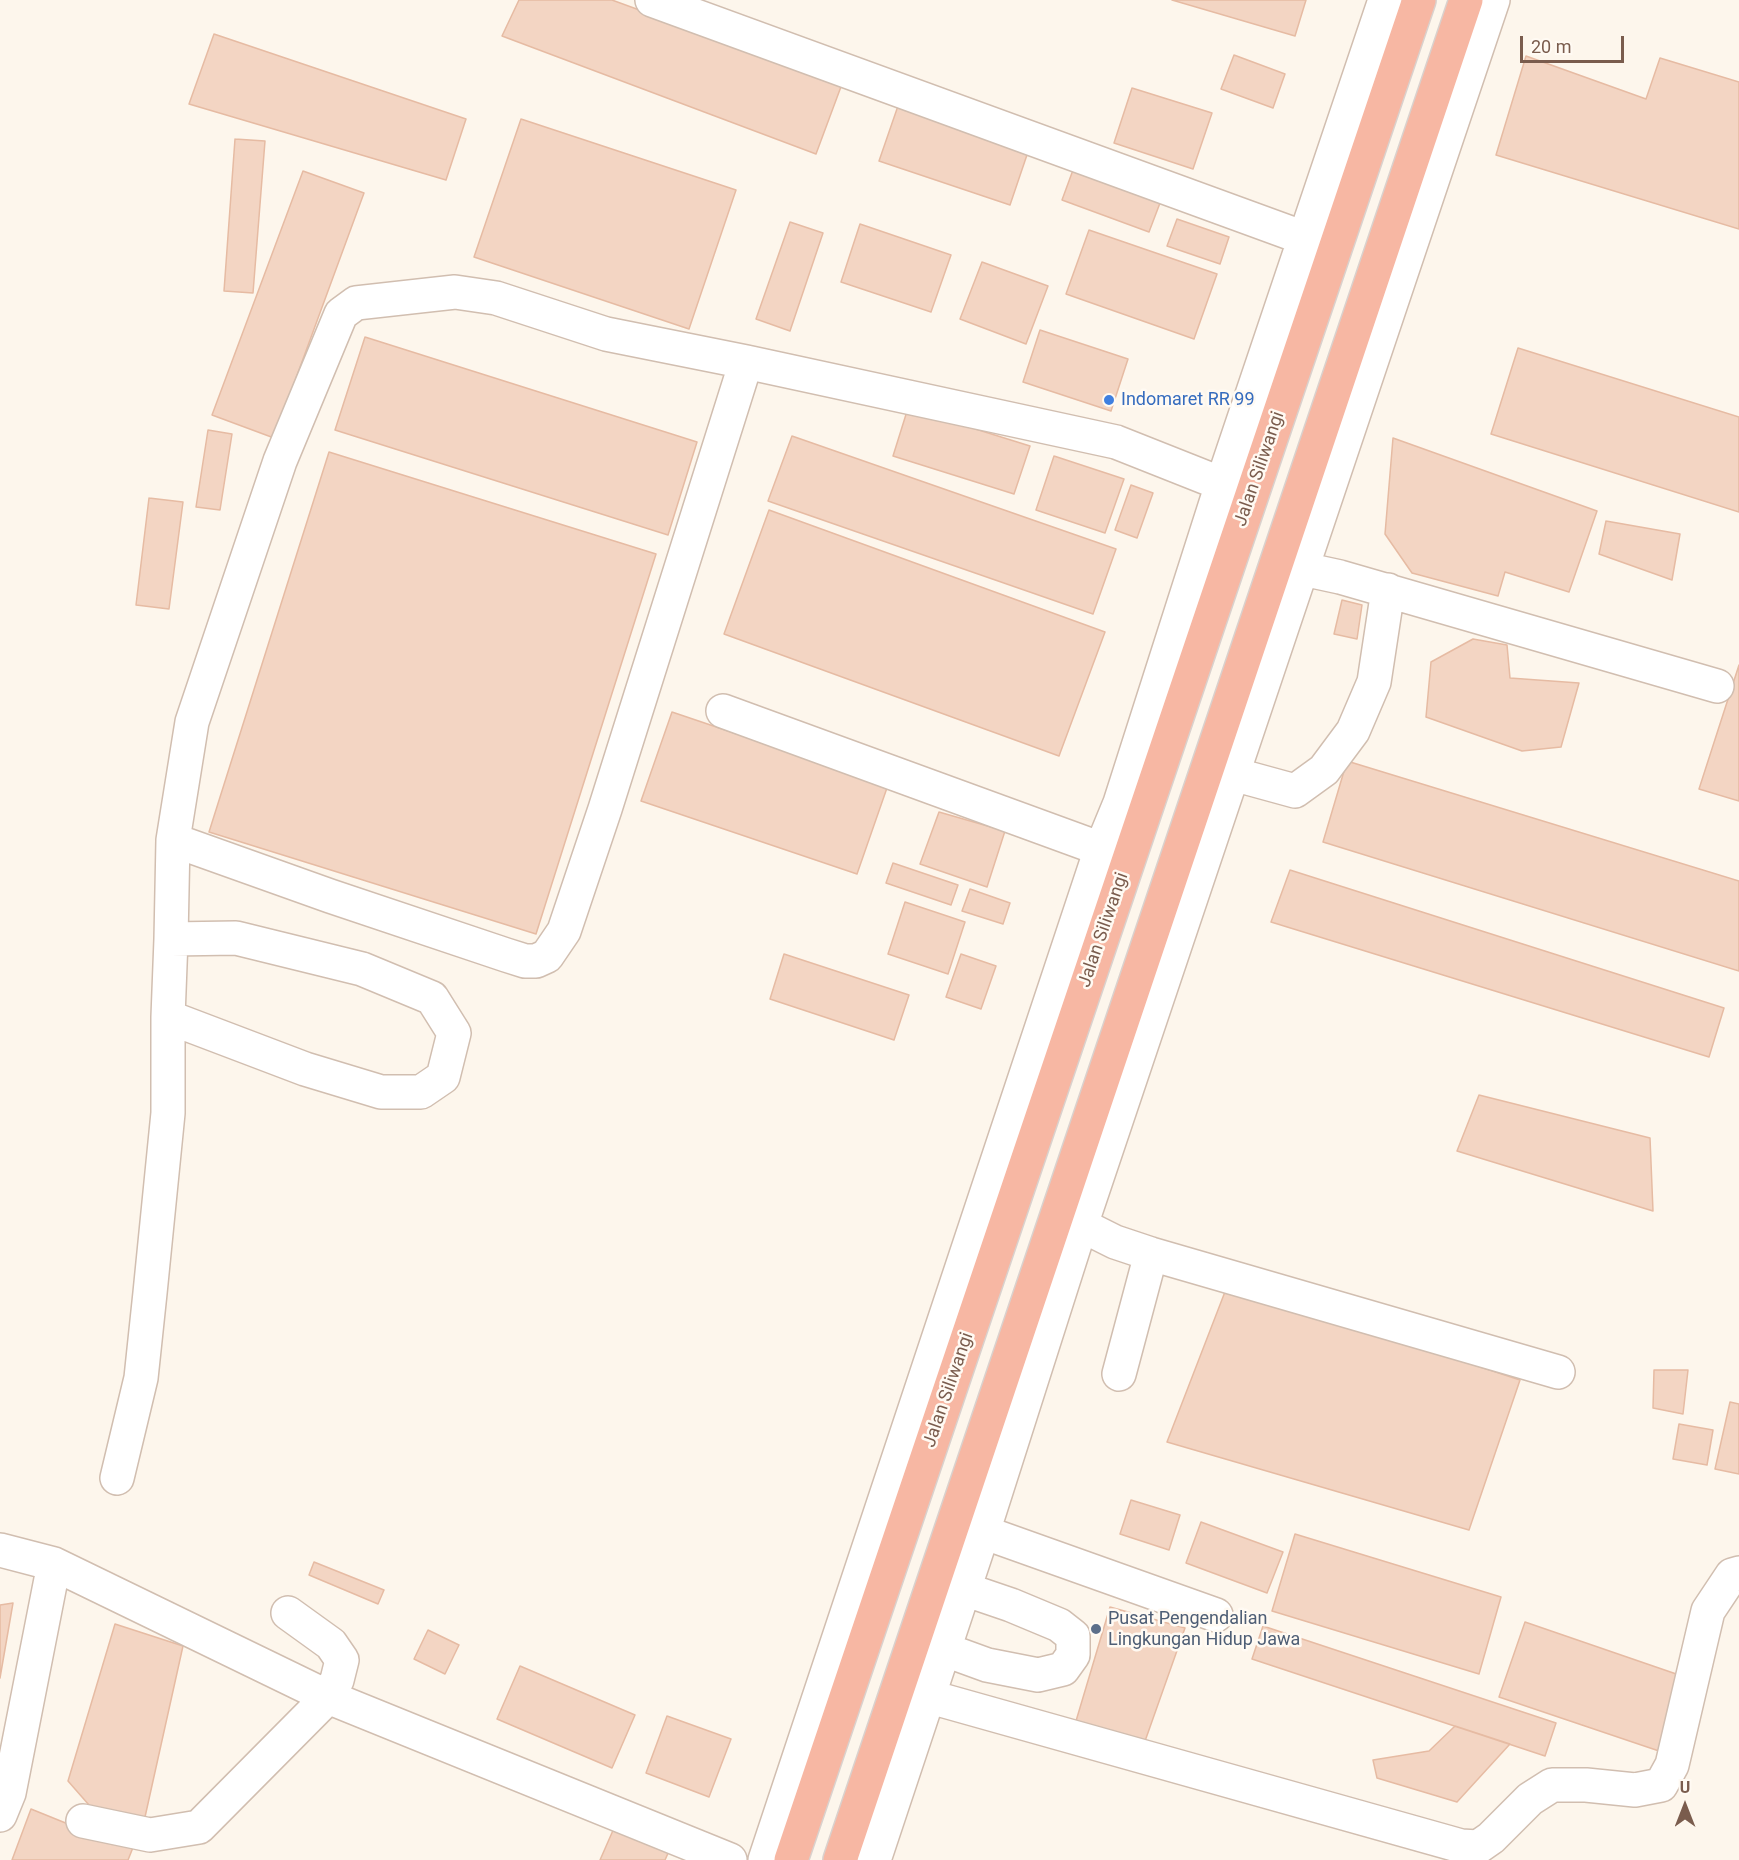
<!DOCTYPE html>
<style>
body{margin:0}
#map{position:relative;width:1739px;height:1860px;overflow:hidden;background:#fdf6ec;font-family:Roboto,sans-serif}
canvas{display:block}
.north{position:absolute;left:1655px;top:1776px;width:60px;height:60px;-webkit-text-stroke:4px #fffaf3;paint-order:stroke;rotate:0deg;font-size:16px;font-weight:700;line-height:24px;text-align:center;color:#7a5c4d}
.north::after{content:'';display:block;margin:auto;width:21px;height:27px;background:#7a5c4d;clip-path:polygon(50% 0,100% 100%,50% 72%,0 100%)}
.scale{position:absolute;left:1520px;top:36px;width:104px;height:27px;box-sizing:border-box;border:3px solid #7a5c4d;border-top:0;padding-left:8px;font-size:18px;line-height:21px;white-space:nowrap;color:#7a5c4d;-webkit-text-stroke:4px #fffaf3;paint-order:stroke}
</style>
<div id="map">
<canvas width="1739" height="1860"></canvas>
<div class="north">U</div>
<div class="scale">20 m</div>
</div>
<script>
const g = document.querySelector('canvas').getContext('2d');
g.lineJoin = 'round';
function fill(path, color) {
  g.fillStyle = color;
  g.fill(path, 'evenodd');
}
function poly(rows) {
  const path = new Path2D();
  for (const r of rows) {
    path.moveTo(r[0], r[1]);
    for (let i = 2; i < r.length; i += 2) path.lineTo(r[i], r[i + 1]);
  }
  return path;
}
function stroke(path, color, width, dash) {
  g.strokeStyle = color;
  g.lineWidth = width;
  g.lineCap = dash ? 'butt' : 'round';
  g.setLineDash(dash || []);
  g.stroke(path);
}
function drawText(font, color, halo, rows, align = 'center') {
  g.font = font + ' Roboto,sans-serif';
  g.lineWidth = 5;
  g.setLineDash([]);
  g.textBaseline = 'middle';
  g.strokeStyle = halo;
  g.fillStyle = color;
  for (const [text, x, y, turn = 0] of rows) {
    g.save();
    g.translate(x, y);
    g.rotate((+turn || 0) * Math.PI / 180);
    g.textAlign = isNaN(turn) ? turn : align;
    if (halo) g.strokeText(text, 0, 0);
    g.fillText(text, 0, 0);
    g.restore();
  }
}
const building = poly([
 [519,0,612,0,842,84,816,154,502,36,519,0],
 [1172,0,1306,0,1295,36,1172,0],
 [214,34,466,119,446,180,189,104,214,34],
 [1234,55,1285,74,1273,108,1221,89,1234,55],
 [1526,56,1646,99,1660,58,1739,82,1739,229,1496,155,1526,56],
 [1132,88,1212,113,1193,169,1114,143,1132,88],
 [899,103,1030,146,1010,205,879,161,899,103],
 [521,119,736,190,689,329,474,257,521,119],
 [235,139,265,141,253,293,224,291,235,139],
 [1073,170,1160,203,1149,232,1062,200,1073,170],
 [303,171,364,193,274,438,212,415,303,171],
 [1177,219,1229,237,1220,264,1167,246,1177,219],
 [790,222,823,233,790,331,756,319,790,222],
 [860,224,951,255,931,312,841,282,860,224],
 [1089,230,1217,274,1194,339,1066,294,1089,230],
 [982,262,1048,286,1026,344,960,319,982,262],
 [1040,330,1128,359,1111,411,1023,382,1040,330],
 [365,337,697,442,668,535,335,430,365,337],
 [1518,348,1739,417,1739,512,1491,434,1518,348],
 [908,408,1030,446,1014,494,893,456,908,408],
 [208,430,232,434,220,510,196,507,208,430],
 [792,436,1116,549,1093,614,768,501,792,436],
 [1393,438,1597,511,1569,592,1505,572,1498,596,1412,573,1385,534,1393,438],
 [329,452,656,554,536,934,209,832,329,452],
 [1054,456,1124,479,1105,533,1036,510,1054,456],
 [1131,485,1153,493,1137,538,1115,530,1131,485],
 [149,498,183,502,169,609,136,605,149,498],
 [769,510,1105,632,1059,756,724,634,769,510],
 [1606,521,1680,534,1672,580,1599,554,1606,521],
 [1342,600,1362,605,1357,639,1334,634,1342,600],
 [1473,639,1507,645,1510,678,1579,683,1561,747,1522,751,1426,717,1431,662,1473,639],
 [1739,665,1739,801,1699,789,1739,665],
 [672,712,888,785,857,874,641,801,672,712],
 [1347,761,1739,881,1739,971,1323,842,1347,761],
 [939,812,1005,831,987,887,920,864,939,812],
 [893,863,958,885,951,905,886,883,893,863],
 [1290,870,1724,1008,1709,1057,1271,922,1290,870],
 [970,889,1010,903,1003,924,962,911,970,889],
 [905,902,965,922,948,974,888,954,905,902],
 [784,954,909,995,894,1040,770,999,784,954],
 [961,954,996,966,981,1009,946,997,961,954],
 [1479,1095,1650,1138,1653,1211,1457,1151,1479,1095],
 [1228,1284,1520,1380,1469,1530,1167,1442,1228,1284],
 [1654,1370,1688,1370,1683,1414,1653,1408,1654,1370],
 [1730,1402,1739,1404,1739,1474,1715,1469,1730,1402],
 [1679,1424,1713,1430,1707,1465,1673,1459,1679,1424],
 [1131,1500,1180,1515,1169,1550,1120,1534,1131,1500],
 [1201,1522,1283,1552,1267,1593,1186,1563,1201,1522],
 [1295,1534,1501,1597,1479,1674,1272,1611,1295,1534],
 [314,1562,384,1590,378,1604,309,1575,314,1562],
 [13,1603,0,1678,0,1605,13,1603],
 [1110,1607,1185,1628,1144,1744,1076,1721,1110,1607],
 [1525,1622,1685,1677,1659,1751,1499,1697,1525,1622],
 [115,1624,183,1646,145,1817,96,1813,68,1781,115,1624],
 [1263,1626,1556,1723,1545,1756,1252,1659,1263,1626],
 [428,1630,459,1645,445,1674,414,1659,428,1630],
 [520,1666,635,1715,612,1768,497,1719,520,1666],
 [667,1716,731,1739,709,1797,646,1773,667,1716],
 [1455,1726,1510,1744,1457,1802,1377,1778,1373,1760,1429,1751,1455,1726],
 [31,1809,73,1826,134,1845,128,1860,12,1860,31,1809],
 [618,1819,673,1842,665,1860,600,1860,618,1819]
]);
const minor = poly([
 [652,0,1304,238],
 [1303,569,1340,577,1717,686],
 [723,711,1101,849],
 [1233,774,1295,791,1324,770,1353,731,1374,682,1388,590],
 [173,840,330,896,506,955,525,961,536,961,547,956,564,931,605,809,746,362],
 [171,939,173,840,192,722,280,461,341,314,356,303,455,292,496,298,606,334,746,362,1116,442,1222,484],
 [1081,1225,1115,1242,1151,1254,1558,1372],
 [1119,1374,1151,1254],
 [117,1478,141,1378,150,1293,168,1113,168,1017,171,939,236,938,362,969,432,998,454,1033,443,1077,421,1092,381,1092,305,1069,168,1017],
 [983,1532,1216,1615],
 [0,1550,54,1564,328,1697,730,1860],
 [943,1649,987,1665,1038,1675,1063,1669,1073,1655,1073,1636,1059,1625,1011,1605,964,1589],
 [927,1696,1461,1846,1478,1847,1491,1838,1530,1799,1552,1785,1586,1785,1635,1790,1661,1785,1672,1765,1708,1611,1732,1575,1739,1573],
 [0,1815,9,1793,54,1564],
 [83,1821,150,1835,199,1827,328,1697,337,1680,342,1660,331,1644,288,1613],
 [765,1860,1101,849,1120,803,1222,484,1385,0],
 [874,1860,983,1532,1081,1225,1493,0]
]);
const highway = poly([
 [791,1860,1419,0],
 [840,1860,1466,0]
]);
const markers = [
 [1109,400,6,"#3f7fe0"],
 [1096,1629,6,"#5c6f8a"]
];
const shopNames = [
 ["Indomaret RR 99",1121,400]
];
const streetNames = [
 ["Jalan Siliwangi",1260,469,-71],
 ["Jalan Siliwangi",1104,930,-71],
 ["Jalan Siliwangi",949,1390,-71]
];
const serviceNames = [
 ["Pusat Pengendalian",1108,1619],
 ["Lingkungan Hidup Jawa",1108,1640]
];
fill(building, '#f3d5c3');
stroke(building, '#e6bba3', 1.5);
stroke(minor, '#d1beb0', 36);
stroke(highway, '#dad1cd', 36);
stroke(minor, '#fff', 33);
stroke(highway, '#f7b7a3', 33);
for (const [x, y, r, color] of markers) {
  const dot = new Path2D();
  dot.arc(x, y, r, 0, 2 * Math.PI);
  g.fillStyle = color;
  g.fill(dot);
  stroke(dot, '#fffaf3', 2);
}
drawText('18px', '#366cbe', '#fffaf3', shopNames, 'left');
drawText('18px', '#7a5c4d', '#fffaf3', streetNames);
drawText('18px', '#4e5e75', '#fffaf3', serviceNames, 'left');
</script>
